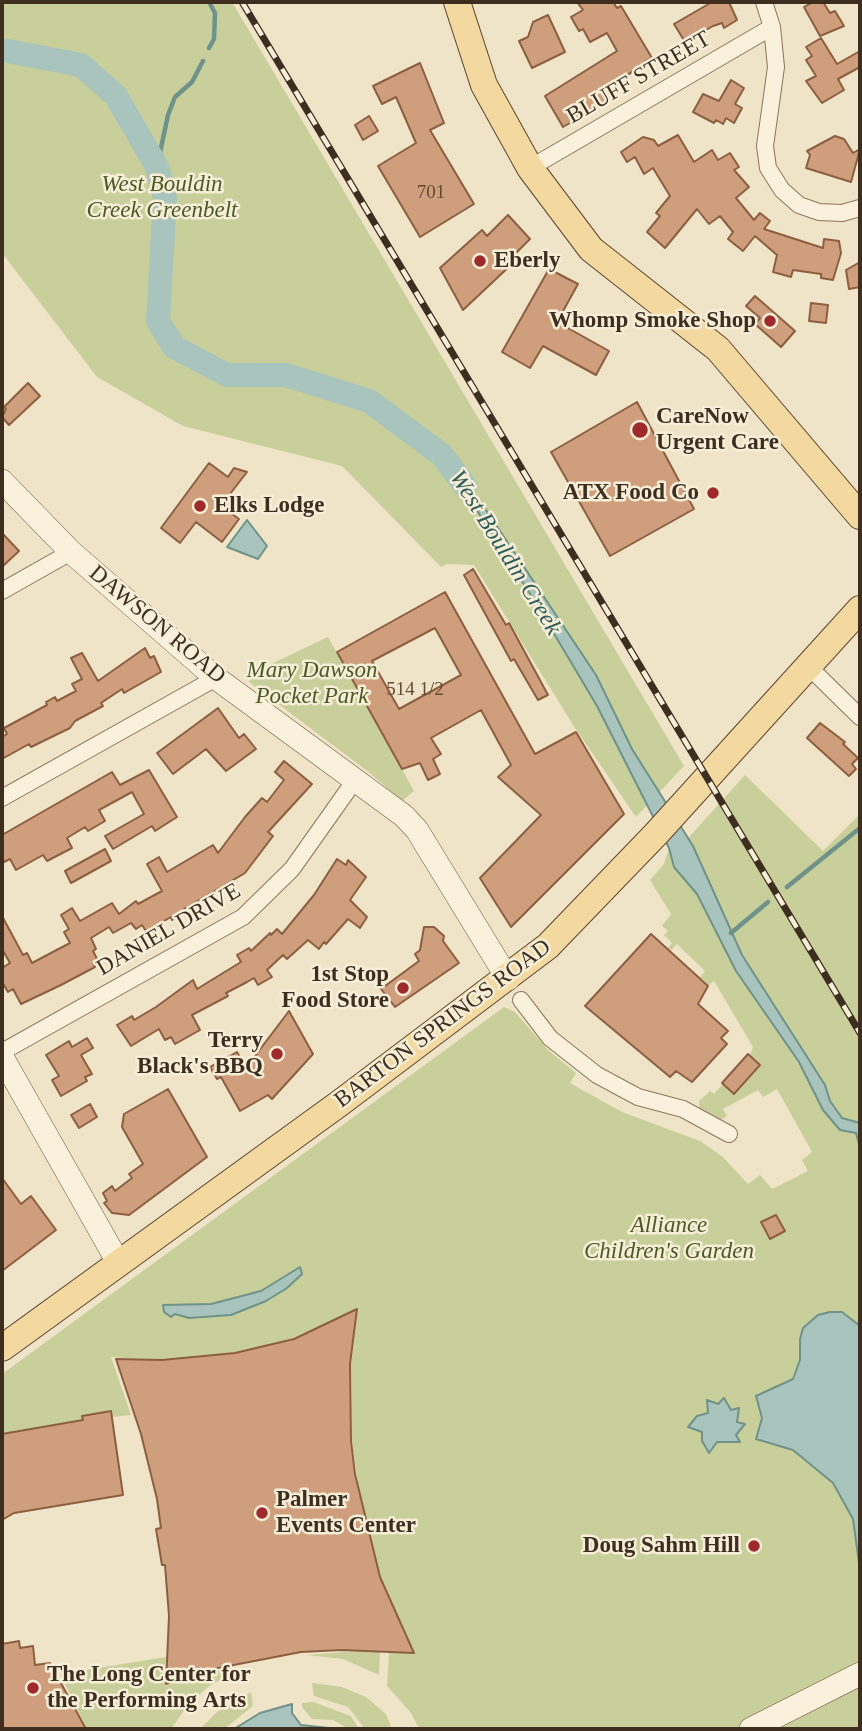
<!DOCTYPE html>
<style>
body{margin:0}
#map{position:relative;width:862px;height:1731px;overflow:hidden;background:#f0e4c8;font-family:Georgia,serif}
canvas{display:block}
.frame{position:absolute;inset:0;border:4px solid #3d2e20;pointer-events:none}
</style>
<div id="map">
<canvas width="862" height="1731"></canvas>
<div class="frame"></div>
</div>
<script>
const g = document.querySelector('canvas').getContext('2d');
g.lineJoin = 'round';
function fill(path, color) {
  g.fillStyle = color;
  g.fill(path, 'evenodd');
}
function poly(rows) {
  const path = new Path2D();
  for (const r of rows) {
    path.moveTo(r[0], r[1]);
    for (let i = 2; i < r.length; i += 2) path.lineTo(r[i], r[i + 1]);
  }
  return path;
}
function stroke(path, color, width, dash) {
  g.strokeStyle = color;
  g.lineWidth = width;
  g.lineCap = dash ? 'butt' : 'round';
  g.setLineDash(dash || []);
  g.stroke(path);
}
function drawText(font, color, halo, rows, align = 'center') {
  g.font = font + ' Georgia,serif';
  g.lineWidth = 5;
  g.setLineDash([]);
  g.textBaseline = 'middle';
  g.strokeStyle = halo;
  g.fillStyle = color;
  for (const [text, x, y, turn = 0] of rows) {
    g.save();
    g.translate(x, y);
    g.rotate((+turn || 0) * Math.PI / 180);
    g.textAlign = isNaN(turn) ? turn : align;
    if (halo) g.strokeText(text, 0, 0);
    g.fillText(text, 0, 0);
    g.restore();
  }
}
const green = poly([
 [2,2,232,2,684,766,636,817,575,728,474,565,447,564,441,567,342,466,183,426,97,377,2,253],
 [328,637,414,791,402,801,370,773,249,682,252,673],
 [745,775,823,851,860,814,860,1666,735,1729,419,1729,411,1713,387,1686,389,1652,415,1653,380,1577,361,1504,352,1441,351,1364,358,1309,293,1338,236,1355,162,1361,111,1357,131,1415,113,1417,111,1411,82,1415,83,1420,2,1434,2,1374,504,1007,515,1012,548,1050,576,1073,570,1083,622,1112,700,1141,723,1157,748,1184,760,1175,772,1189,808,1171,802,1160,812,1152,777,1089,763,1097,758,1090,723,1109,727,1116,721,1120,699,1109,699,1101,710,1091,714,1094,723,1084,735,1095,761,1065,750,1055,753,1047,714,981,709,985,700,977,705,971,677,944,671,950,668,948,672,943,664,935,668,931,662,926,671,914,650,880,664,864,669,848,672,856],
 [356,1651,380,1652,379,1675,343,1659,306,1655],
 [166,1657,165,1686,213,1671,248,1667,212,1684,190,1702,171,1729,87,1729,60,1674],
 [860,1682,860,1729,770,1729],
 [312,1683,342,1687,366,1697,386,1714,392,1729,365,1729,348,1707,314,1696],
 [251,1692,253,1706,224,1729,200,1729,218,1711],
 [313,1702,351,1716,359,1729,347,1728,333,1720,312,1719,302,1707,302,1703]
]);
const water = poly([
 [441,454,482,504,596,675,632,749,693,846,742,955,825,1085,830,1101,842,1118,860,1123,860,1148,856,1133,840,1130,823,1110,799,1062,736,971,697,894,674,867,669,848,597,706,534,600,441,454],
 [247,520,267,546,258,559,227,547,247,520],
 [300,1267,302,1274,287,1288,266,1301,231,1315,189,1318,175,1314,171,1317,164,1312,163,1305,211,1304,261,1291,300,1267],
 [830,1312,842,1312,860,1326,860,1563,859,1563,853,1519,833,1483,793,1450,756,1439,762,1418,756,1396,793,1379,800,1360,800,1339,803,1328,818,1315,830,1312],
 [724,1398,731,1410,739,1408,737,1422,745,1424,736,1435,740,1442,717,1442,709,1453,702,1441,702,1432,688,1427,697,1416,708,1413,707,1400,718,1404,724,1398],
 [292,1704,292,1713,301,1725,338,1729,234,1729,260,1713,292,1704]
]);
const stream = poly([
 [209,2,215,13,214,39,209,48],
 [157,167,168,115,175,97,192,82,203,61],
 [787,887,860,828],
 [731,933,768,902]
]);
const river = poly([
 [2,50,81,65,116,96,157,167,165,198,158,321,174,347,227,375,286,375,369,401,442,455,465,486]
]);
const building = poly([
 [577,2,613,2,617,8,621,6,652,58,644,62,645,65,605,87,612,99,563,127,545,96,617,51,607,33,590,42,583,29,579,31,571,17,583,10,577,2],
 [712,2,729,2,737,20,724,28,722,23,713,26,685,42,674,24,712,2],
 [813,2,823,2,830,13,835,11,844,26,820,36,804,7,813,2],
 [548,15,565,52,532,68,519,41,528,37,533,22,548,15],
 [821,38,837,64,860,51,860,67,838,79,844,90,822,103,806,81,816,76,806,60,812,56,806,47,821,38],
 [420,63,444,123,430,130,474,204,420,237,378,166,416,143,396,97,382,104,373,86,420,63],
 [731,80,744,88,735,104,742,108,734,123,726,118,723,124,716,120,714,123,693,112,703,94,719,101,731,80],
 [369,116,378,131,363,140,355,125,369,116],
 [678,135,694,162,712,150,718,160,730,153,739,167,734,170,749,187,736,198,754,220,760,213,770,221,764,229,823,248,824,239,839,241,841,253,833,280,821,278,821,274,793,270,791,277,773,272,777,255,755,236,743,251,728,239,733,232,720,216,709,224,697,209,665,248,647,232,660,216,656,213,670,196,653,168,644,174,635,157,627,162,621,152,643,137,654,140,658,146,678,135],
 [835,136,844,139,853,153,860,149,851,182,806,168,810,155,807,151,835,136],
 [508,215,530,239,510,259,513,263,463,310,440,268,482,230,487,236,508,215],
 [860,262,860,287,849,289,846,270,860,262],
 [549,269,578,284,557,322,609,351,596,375,543,346,530,368,502,352,549,269],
 [755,296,795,331,781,347,755,324,760,318,746,306,755,296],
 [811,303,828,305,826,323,809,321,811,303],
 [28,383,40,396,9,425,2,417,6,409,4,407,28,383],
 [637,402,694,509,610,556,551,452,637,402],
 [209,463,228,477,234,468,247,472,230,494,236,498,227,510,239,519,222,542,196,522,180,543,161,528,209,463],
 [2,533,19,551,2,567,2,533],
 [473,569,506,625,509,623,548,695,538,700,514,659,511,661,464,575,473,569],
 [445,592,535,754,576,732,624,814,511,927,480,878,541,815,498,777,511,765,481,710,431,738,441,754,433,759,440,774,428,780,420,763,402,769,337,652,445,592],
 [435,628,461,675,399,709,372,661,435,628],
 [145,648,150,658,154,656,161,672,124,693,122,689,101,703,103,706,75,721,70,728,31,747,29,744,2,759,2,737,7,734,4,728,47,705,46,702,55,697,57,701,76,691,72,684,82,679,71,658,82,653,98,681,145,648],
 [218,708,239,738,244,734,256,749,226,771,206,749,173,774,157,753,218,708],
 [820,723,845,742,843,744,858,758,852,764,856,769,849,776,807,738,820,723],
 [284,761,312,784,268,832,273,836,245,873,184,909,186,912,172,920,171,917,146,931,142,925,136,929,131,923,113,933,109,927,91,938,96,949,93,951,98,961,93,963,95,967,61,985,21,1004,13,989,8,992,2,982,2,968,10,963,2,949,2,916,23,955,27,953,32,963,70,943,64,932,69,929,61,915,72,908,80,921,112,903,119,914,136,901,138,904,162,891,147,864,159,857,167,872,213,845,218,853,245,817,262,798,267,802,284,780,275,772,284,761],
 [149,770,177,817,155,831,152,826,113,849,105,836,144,814,132,792,99,810,105,821,88,831,85,827,67,838,72,848,47,861,43,855,16,870,10,859,2,863,2,835,112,772,120,785,149,770],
 [105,849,111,861,71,883,65,871,105,849],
 [337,859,346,865,348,860,366,877,350,900,367,917,360,928,348,919,326,944,324,942,319,949,308,940,287,959,283,955,267,970,272,977,258,985,254,978,247,982,226,993,228,996,192,1015,200,1030,175,1044,171,1037,165,1040,159,1029,131,1046,117,1025,132,1016,134,1020,156,1007,193,980,197,989,241,962,237,955,249,948,251,951,270,933,271,935,277,929,282,934,314,895,337,859],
 [424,927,434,927,444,936,443,941,459,963,395,1007,381,989,419,961,415,954,420,950,424,927],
 [651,934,708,986,698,1004,728,1031,721,1038,727,1044,692,1082,676,1071,670,1077,585,1006,651,934],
 [289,1011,313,1054,272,1099,268,1095,240,1111,221,1077,217,1079,210,1067,237,1052,246,1068,289,1011],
 [87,1038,93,1048,81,1055,92,1074,85,1077,87,1081,61,1096,52,1080,59,1076,46,1055,69,1041,72,1047,87,1038],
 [748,1054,760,1065,734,1094,722,1083,748,1054],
 [168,1089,207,1157,129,1215,112,1213,104,1203,107,1201,103,1193,112,1186,115,1191,132,1178,129,1174,143,1164,122,1127,124,1114,168,1089],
 [90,1104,97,1117,79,1128,71,1115,90,1104],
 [2,1178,21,1204,31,1196,56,1230,2,1271,2,1178],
 [776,1215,785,1231,770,1239,761,1222,776,1215],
 [357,1309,350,1364,351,1441,355,1474,380,1577,414,1653,342,1650,301,1652,213,1669,166,1684,169,1616,165,1565,162,1565,156,1529,161,1528,157,1499,141,1434,116,1359,162,1360,235,1353,294,1339,357,1309],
 [111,1411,123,1495,14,1513,2,1520,2,1434,83,1420,82,1416,111,1411],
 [19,1641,20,1648,33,1646,35,1665,50,1663,86,1729,2,1729,2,1644,19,1641]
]);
const street = poly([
 [764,2,772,27,776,67,765,146,768,168,782,190,799,205,819,212,842,213,860,208],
 [530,168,772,27],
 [2,591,71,552],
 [807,665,860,717],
 [2,798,216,678],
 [521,1000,550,1038,597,1075,638,1097,683,1109,729,1134],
 [2,1052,243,917,292,869,355,780]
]);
const secondary = poly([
 [2,481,71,552,216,678,404,816,417,830,508,979],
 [2,1057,118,1262],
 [751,1729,860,1674]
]);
const primary = poly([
 [457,2,484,85,530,168,591,249,718,349,860,516],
 [2,1348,340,1103,548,946,656,834,860,609]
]);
const rail = poly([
 [242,2,860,1033]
]);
const markers = [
 [480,261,7,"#9e2a2b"],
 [770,321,7,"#9e2a2b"],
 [640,430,9,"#9e2a2b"],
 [713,493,7,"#9e2a2b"],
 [200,506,7,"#9e2a2b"],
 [403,988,7,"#9e2a2b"],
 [277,1054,7,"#9e2a2b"],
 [262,1513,7,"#9e2a2b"],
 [754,1546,7,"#9e2a2b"],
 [33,1688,7,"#9e2a2b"]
];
const numberNames = [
 ["701",431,193],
 ["514 1/2",415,690]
];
const streetNames = [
 ["BLUFF STREET",639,78,-30],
 ["DAWSON ROAD",157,625,40],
 ["DANIEL DRIVE",169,930,-30],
 ["BARTON SPRINGS ROAD",443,1024,-37]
];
const parkNames = [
 ["West Bouldin",162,185],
 ["Creek Greenbelt",162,211],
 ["Mary Dawson",312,671],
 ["Pocket Park",312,697],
 ["Alliance",669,1226],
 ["Children's Garden",669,1252]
];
const poiNames = [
 ["Eberly",494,261],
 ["Whomp Smoke Shop",756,321,"right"],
 ["CareNow",656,417],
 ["Urgent Care",656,443],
 ["ATX Food Co",699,493,"right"],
 ["Elks Lodge",214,506],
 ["1st Stop",389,975,"right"],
 ["Food Store",389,1001,"right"],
 ["Terry",263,1041,"right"],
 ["Black's BBQ",263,1067,"right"],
 ["Palmer",276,1500],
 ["Events Center",276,1526],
 ["Doug Sahm Hill",740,1546,"right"],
 ["The Long Center for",47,1675],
 ["the Performing Arts",47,1701]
];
const waterNames = [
 ["West Bouldin Creek",505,553,58]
];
fill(green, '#c9cf9b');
fill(water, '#a9c4bc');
stroke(water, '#6f938a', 2);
stroke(stream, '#6f938a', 4.5);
stroke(river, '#a9c4bc', 24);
fill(building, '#cf9f7d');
stroke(building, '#8d5f41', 2);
stroke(street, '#8d765c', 18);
stroke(secondary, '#6f573f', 24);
stroke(primary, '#5b4430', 28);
stroke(street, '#faf1dc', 16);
stroke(secondary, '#faf1dc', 23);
stroke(primary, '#f3d9a0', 26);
stroke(rail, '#3d2e20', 7);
stroke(rail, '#f7eed8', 4.5, [13]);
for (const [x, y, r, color] of markers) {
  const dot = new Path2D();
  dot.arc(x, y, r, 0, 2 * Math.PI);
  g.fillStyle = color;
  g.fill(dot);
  stroke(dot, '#f7eed8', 2.5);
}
drawText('19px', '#624a37', null, numberNames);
drawText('23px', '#3d2e20', '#f7eed8', streetNames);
drawText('italic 23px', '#4d5a26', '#f7eed8', parkNames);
drawText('bold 23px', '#3d2e20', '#f7eed8', poiNames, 'left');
drawText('italic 24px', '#2f5d5a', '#f7eed8', waterNames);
</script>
